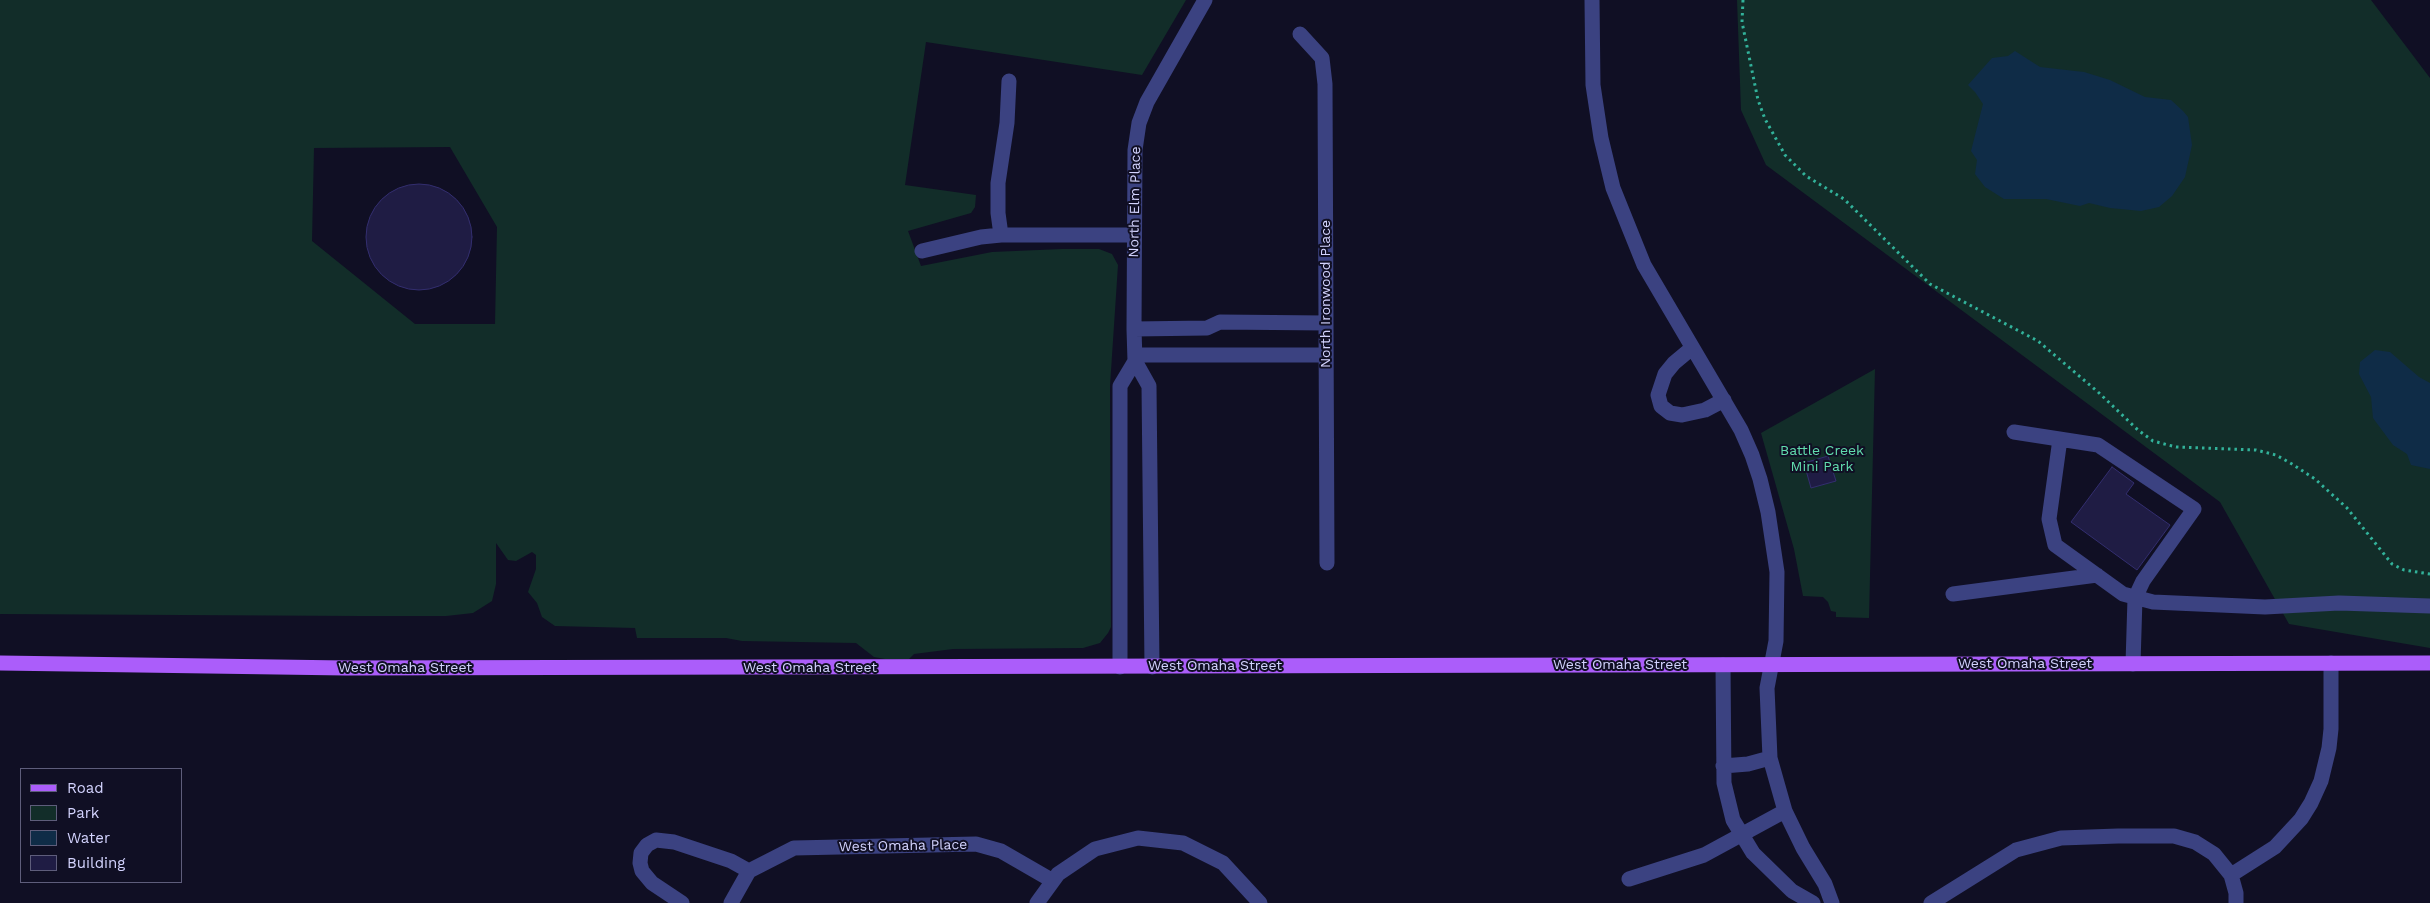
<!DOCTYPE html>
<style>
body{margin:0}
#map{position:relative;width:2430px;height:903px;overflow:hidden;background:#100f24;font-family:"Work Sans",sans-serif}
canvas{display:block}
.legend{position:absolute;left:20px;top:768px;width:162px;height:115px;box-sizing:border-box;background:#100f24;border:1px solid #5e5d7b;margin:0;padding:6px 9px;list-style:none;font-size:15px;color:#d3d3fe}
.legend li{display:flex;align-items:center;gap:10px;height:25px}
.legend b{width:25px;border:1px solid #5e5d7b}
</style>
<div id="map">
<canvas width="2430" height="903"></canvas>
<ul class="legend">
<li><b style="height:6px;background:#ab5dfa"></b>Road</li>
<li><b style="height:14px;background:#122d29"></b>Park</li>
<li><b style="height:14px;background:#0f2c47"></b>Water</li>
<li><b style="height:14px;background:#1f1c44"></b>Building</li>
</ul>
</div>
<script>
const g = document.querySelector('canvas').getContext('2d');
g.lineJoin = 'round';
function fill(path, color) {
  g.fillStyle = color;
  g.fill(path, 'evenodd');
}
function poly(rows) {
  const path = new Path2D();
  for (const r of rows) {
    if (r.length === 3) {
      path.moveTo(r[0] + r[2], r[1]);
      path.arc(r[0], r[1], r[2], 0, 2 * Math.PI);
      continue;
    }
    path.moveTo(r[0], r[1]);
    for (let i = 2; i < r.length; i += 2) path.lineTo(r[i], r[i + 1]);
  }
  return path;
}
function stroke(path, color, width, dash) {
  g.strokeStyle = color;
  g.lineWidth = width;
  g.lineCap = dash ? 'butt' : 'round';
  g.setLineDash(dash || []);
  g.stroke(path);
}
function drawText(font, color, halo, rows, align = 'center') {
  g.font = font + ' "Work Sans",sans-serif';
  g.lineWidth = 4;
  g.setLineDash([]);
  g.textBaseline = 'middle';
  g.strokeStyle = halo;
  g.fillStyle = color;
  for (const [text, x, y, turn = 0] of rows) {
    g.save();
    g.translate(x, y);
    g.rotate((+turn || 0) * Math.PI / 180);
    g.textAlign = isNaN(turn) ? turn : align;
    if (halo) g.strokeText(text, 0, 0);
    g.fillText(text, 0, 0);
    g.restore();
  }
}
const green = poly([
 [0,0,1186,0,1142,75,926,42,905,185,976,195,975,207,971,213,908,231,921,266,992,252,1062,249,1099,249,1112,254,1118,265,1110,386,1111,627,1108,633,1100,643,1083,648,953,649,914,654,909,659,885,659,874,657,856,643,742,641,726,638,637,638,635,628,555,626,542,617,537,603,528,592,536,569,536,555,532,552,516,561,508,560,496,543,496,584,492,601,473,613,446,616,358,616,0,614],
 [450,147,497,227,495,324,415,324,312,241,314,148],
 [1737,0,2371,0,2430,78,2430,648,2289,624,2220,502,1766,165,1741,110],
 [1875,369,1869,618,1836,617,1836,612,1831,611,1828,602,1823,597,1803,596,1794,549,1761,433]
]);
const water = poly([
 [2015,51,2040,67,2084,72,2110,80,2145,97,2171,100,2183,111,2188,117,2192,145,2185,177,2172,196,2159,207,2141,211,2110,208,2089,203,2080,206,2046,199,2004,199,1985,187,1975,174,1977,160,1971,151,1983,104,1975,92,1968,85,1992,58,2008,56],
 [2375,350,2390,352,2419,377,2430,383,2430,469,2411,465,2407,454,2393,445,2373,418,2371,397,2359,374,2360,362]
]);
const building = poly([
 [419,237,53],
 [1828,456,1836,481,1811,488,1804,463,1828,456],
 [2112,467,2134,483,2126,494,2170,525,2137,570,2071,522,2112,467]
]);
const path = poly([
 [1743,0,1742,22,1758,100,1765,119,1785,155,1806,176,1844,199,1930,284,2038,341,2098,392,2138,430,2153,441,2176,447,2256,450,2276,455,2292,464,2315,479,2347,508,2392,564,2404,570,2430,574]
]);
const minor = poly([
 [1592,0,1593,85,1601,138,1613,188,1644,265,1741,430,1752,455,1760,479,1768,512,1777,572,1776,641,1767,688,1770,758,1785,811,1803,848,1825,884,1832,903],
 [1300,34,1322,58,1325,84,1327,563],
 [1001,235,998,213,998,183,1007,123,1009,81],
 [922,251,981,237,1001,235,1134,235],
 [1134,329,1207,328,1220,322,1326,323],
 [1692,348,1674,363,1665,374,1658,395,1661,406,1670,413,1682,415,1705,410,1724,400],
 [1135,355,1326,355],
 [2014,432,2098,445,2194,509,2143,581,2135,598,2133,664],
 [2060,439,2049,519,2055,545,2123,594,2153,602,2265,607,2339,603,2430,606],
 [1953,594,2097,575],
 [1723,665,1724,783,1733,820,1753,853,1792,891,1813,903],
 [1120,667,1120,386,1135,361],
 [1152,667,1149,386,1135,361,1134,329,1135,150,1139,123,1147,102,1205,0],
 [1723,766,1748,764,1770,758],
 [2231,875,2275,847,2301,819,2311,803,2321,781,2329,748,2331,729,2331,663],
 [1629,879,1704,855,1785,811],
 [682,903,652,883,642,871,640,863,641,853,647,845,656,840,674,842,731,861,749,871],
 [731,903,749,871,794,848,976,844,1001,851,1053,881],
 [1037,903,1058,874,1095,849,1138,838,1183,843,1223,863,1260,903],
 [1931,903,2016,850,2061,838,2118,836,2174,836,2195,842,2214,854,2231,875,2236,893,2236,903]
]);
const major = poly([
 [0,663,346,668,2430,663]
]);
const streetNames = [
 ["North Elm Place",1135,202,-89],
 ["North Ironwood Place",1326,294,-90],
 ["West Omaha Street",2025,664],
 ["West Omaha Street",1620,665],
 ["West Omaha Street",1215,666],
 ["West Omaha Street",405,668],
 ["West Omaha Street",810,668],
 ["West Omaha Place",903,846,-1]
];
const parkNames = [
 ["Battle Creek",1822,451],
 ["Mini Park",1822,467]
];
fill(green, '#122d29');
fill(water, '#0f2c47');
fill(building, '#1f1c44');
stroke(building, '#332e6f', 1);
stroke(path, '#32b29a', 3, [2.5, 4]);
stroke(minor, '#3b4281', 15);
stroke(major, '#ab5dfa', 15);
drawText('14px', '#d3d3fe', '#100f24', streetNames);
drawText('14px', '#61dcad', '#100f24', parkNames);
</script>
